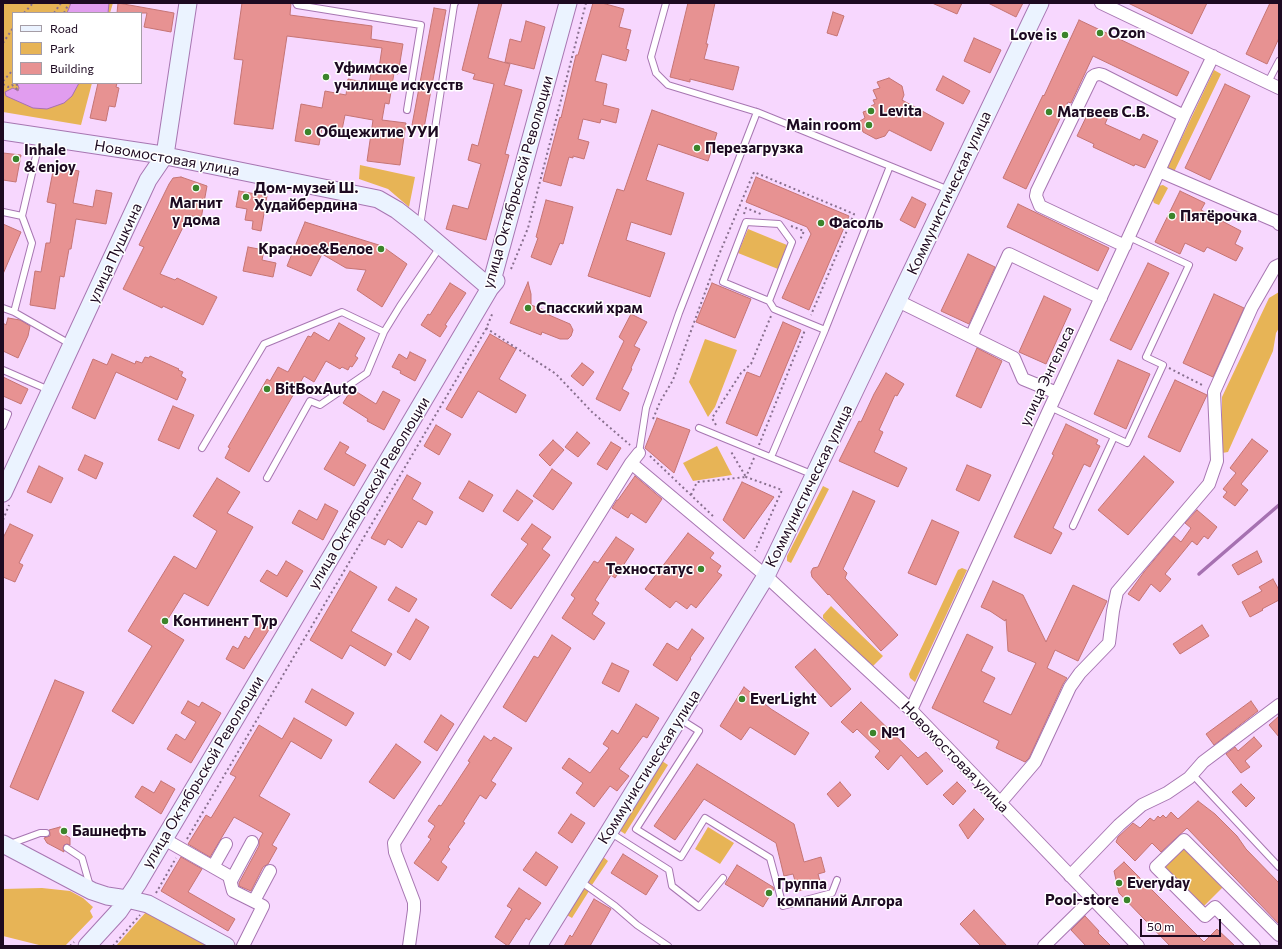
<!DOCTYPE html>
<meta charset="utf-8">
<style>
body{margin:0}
#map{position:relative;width:1282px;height:949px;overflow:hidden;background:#f7d7fe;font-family:Commissioner,sans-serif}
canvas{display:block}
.frame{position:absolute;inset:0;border:4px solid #1d0a21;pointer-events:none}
.legend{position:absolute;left:12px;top:12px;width:130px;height:72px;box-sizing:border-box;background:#fff;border:1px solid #a59da6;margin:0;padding:5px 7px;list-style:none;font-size:12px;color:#1d0a21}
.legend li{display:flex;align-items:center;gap:8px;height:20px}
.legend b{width:20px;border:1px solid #a59da6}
.scale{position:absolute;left:1140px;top:919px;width:81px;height:18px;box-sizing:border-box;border:2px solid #1d0a21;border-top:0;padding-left:5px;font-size:12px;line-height:14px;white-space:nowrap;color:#1d0a21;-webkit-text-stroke:3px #fff;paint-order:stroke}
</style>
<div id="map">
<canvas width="1282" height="949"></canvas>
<div class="frame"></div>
<ul class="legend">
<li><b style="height:5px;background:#ebf3ff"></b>Road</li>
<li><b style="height:11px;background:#e7b456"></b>Park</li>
<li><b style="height:11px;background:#e79292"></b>Building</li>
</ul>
<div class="scale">50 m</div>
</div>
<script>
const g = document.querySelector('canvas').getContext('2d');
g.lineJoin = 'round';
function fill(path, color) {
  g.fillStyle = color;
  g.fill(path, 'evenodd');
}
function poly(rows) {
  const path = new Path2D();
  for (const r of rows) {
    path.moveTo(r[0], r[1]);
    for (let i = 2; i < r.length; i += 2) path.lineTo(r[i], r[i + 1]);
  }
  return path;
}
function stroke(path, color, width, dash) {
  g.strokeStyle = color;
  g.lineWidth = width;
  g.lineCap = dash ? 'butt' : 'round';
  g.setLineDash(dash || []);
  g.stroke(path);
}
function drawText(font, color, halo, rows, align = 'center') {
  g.font = font + ' Commissioner,sans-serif';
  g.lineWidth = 3;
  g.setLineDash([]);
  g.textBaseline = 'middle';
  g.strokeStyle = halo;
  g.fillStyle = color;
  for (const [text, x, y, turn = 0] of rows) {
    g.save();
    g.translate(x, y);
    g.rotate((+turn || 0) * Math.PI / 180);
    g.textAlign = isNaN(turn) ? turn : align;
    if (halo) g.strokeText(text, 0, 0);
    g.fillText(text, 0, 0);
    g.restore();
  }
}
const green = poly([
 [3,3,113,3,110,13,13,13,13,83,92,83,81,125,3,112],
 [1214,70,1221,74,1174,172,1167,169],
 [360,165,415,177,409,207,388,189,359,179],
 [1163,185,1168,188,1159,205,1154,203,1152,198,1158,186],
 [748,229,787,245,778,269,738,253],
 [1279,292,1279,328,1276,333,1273,351,1228,452,1222,453,1222,397,1269,298],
 [705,339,737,350,715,407,708,417,689,382],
 [717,446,732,475,693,481,683,463],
 [823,486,829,489,791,563,787,561,787,556],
 [962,568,967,570,915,682,910,678,909,674,958,570],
 [831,606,883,656,873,666,870,666,823,618,823,615],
 [662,761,668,765,625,834,619,830],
 [708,827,734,843,720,864,695,849],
 [1185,847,1224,886,1203,907,1164,868],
 [602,856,608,861,592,885,586,881],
 [582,887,589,891,572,918,565,914],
 [42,888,70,891,83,898,93,907,90,911,93,917,65,946,43,946,3,936,3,889],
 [146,912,214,946,116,946]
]);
const water = poly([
 [71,3,109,3,108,13,67,13,71,3],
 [17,83,79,83,72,96,64,103,47,109,33,108,6,96,5,92,13,88,18,91,19,88,17,83]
]);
const stream = poly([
 [1199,574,1279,505]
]);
const building = poly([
 [118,3,174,13,171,32,144,27,147,13,117,13,118,3],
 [242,3,291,3,290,15,372,26,371,39,403,44,398,74,394,73,389,104,385,103,382,120,406,123,400,165,367,161,373,120,345,115,342,130,322,127,319,145,295,141,301,104,322,108,325,91,346,95,348,79,369,83,372,67,379,68,382,48,287,36,273,129,234,124,243,60,234,59,242,3],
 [479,3,502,3,488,58,510,64,504,85,522,90,505,154,509,155,486,240,446,229,453,205,468,209,481,164,468,160,472,144,478,146,494,84,473,79,475,74,462,70,479,3],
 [593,3,602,3,624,9,619,27,631,30,626,49,629,50,626,61,602,54,595,81,607,84,603,105,619,109,616,123,601,119,600,123,583,119,578,139,589,142,584,159,573,156,573,158,569,157,561,186,543,181,560,117,561,118,576,55,578,55,593,3],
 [688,3,715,3,706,44,708,44,704,59,739,67,733,90,690,79,690,82,670,77,688,3],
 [932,3,962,3,957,14,932,3],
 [988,3,1023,3,1016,17,988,3],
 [1128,3,1207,3,1192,34,1128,3],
 [1270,3,1279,3,1279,38,1267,64,1246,54,1270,3],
 [434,8,446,10,424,128,412,125,434,8],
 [833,12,844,16,837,36,827,33,833,12],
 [1079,20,1189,72,1177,96,1093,56,1071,103,1068,102,1026,189,1003,178,1043,95,1044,96,1079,20],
 [526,21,545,27,534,69,505,62,510,39,521,42,526,21],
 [974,38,1001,50,990,73,964,61,974,38],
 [943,76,970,91,963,104,936,90,943,76],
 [889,78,902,86,904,95,902,100,944,123,931,151,889,130,885,136,876,139,863,132,860,121,865,118,863,112,872,109,871,106,875,104,873,100,877,99,873,90,880,88,877,82,889,78],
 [98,83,117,83,116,87,119,88,115,107,109,106,106,121,90,118,98,83],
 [1225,84,1250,96,1210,180,1185,168,1225,84],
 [1090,109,1108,117,1105,124,1140,140,1143,134,1158,141,1145,168,1135,164,1134,166,1093,147,1094,144,1077,136,1090,109],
 [652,110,717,133,708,161,658,144,646,180,684,193,671,235,631,222,626,240,665,253,650,297,588,276,617,189,624,191,652,110],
 [3,153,21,155,16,182,3,180,3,153],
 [54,166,79,171,73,203,93,207,96,190,112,193,106,224,76,219,71,249,69,249,64,277,60,276,55,309,30,305,35,271,41,272,46,243,50,243,56,204,47,202,54,166],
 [181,177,207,186,201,219,189,215,160,274,175,280,177,278,217,297,203,325,163,306,162,308,123,289,144,247,139,245,169,184,173,178,181,177],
 [756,177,849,216,809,310,782,298,811,234,807,227,746,202,756,177],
 [239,191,267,196,261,231,252,229,253,221,245,220,247,209,236,207,239,191],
 [1180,191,1205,203,1201,210,1241,231,1235,244,1243,248,1236,261,1207,247,1204,252,1185,243,1180,254,1155,242,1180,191],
 [912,197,926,204,915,228,900,220,912,197],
 [546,200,573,207,563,244,560,243,551,265,531,257,538,238,536,237,546,200],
 [1018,204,1109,248,1098,271,1007,227,1018,204],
 [305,222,382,246,407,264,382,307,357,290,366,270,346,268,322,254,311,276,287,266,305,222],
 [3,224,21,232,3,274,3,224],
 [248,247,264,250,262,260,276,263,273,277,243,271,248,247],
 [968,254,995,267,969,324,941,311,968,254],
 [1148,263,1169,273,1131,350,1110,340,1148,263],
 [528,282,531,294,531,305,550,312,549,315,570,324,573,330,571,336,568,339,560,339,542,332,541,335,510,323,528,282],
 [450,283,466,293,445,325,447,326,440,337,421,325,428,314,430,315,450,283],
 [712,283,751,299,735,338,696,322,712,283],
 [1214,294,1244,308,1213,377,1183,363,1214,294],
 [1044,296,1071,309,1046,364,1019,352,1044,296],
 [631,314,647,322,634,346,640,349,631,368,632,369,622,389,629,393,620,411,596,399,624,341,619,337,631,314],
 [8,318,20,320,30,326,28,336,18,358,3,351,3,323,6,325,8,318],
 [783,322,801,330,757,436,726,423,747,372,760,377,783,322],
 [339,323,365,338,355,356,358,358,352,367,350,366,348,370,342,367,340,369,326,361,314,382,304,376,249,472,225,458,230,448,228,447,267,379,270,381,278,367,288,372,308,336,311,337,314,332,329,341,339,323],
 [490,334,516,349,499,379,526,395,516,413,478,391,462,418,446,409,490,334],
 [977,348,1002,361,981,408,956,396,977,348],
 [410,352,426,360,415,381,400,373,401,371,392,367,399,354,407,359,410,352],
 [112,354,135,364,136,361,142,363,145,357,149,358,150,356,179,369,178,370,183,372,181,376,186,379,177,400,116,372,95,419,72,408,93,359,107,365,112,354],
 [1118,360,1150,374,1126,429,1094,414,1118,360],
 [582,363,594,372,583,386,571,376,582,363],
 [886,373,904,384,897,396,895,395,879,430,883,432,874,452,907,468,898,487,839,461,859,421,861,422,874,394,886,373],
 [3,377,28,389,21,404,3,396,3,377],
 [1175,380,1207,395,1180,452,1148,437,1175,380],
 [352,389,376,404,383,391,400,400,384,430,367,421,368,419,343,403,352,389],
 [173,406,194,415,179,449,158,440,173,406],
 [657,418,690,430,674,473,645,448,657,418],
 [1066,424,1098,440,1096,444,1100,446,1090,467,1084,464,1053,528,1062,533,1051,554,1014,537,1054,455,1052,454,1066,424],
 [436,425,451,434,439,455,424,446,436,425],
 [577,432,590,443,578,457,565,447,577,432],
 [1252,439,1268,451,1241,484,1248,490,1235,506,1223,497,1227,492,1223,489,1236,473,1230,468,1252,439],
 [553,440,564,450,550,466,539,455,553,440],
 [340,442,349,447,345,453,366,465,354,486,324,469,340,442],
 [611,442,621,448,607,470,597,464,611,442],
 [85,455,103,463,96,479,78,470,85,455],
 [1144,456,1174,482,1128,535,1098,510,1144,456],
 [967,465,991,475,979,501,956,490,967,465],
 [39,466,63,478,51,503,27,492,39,466],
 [552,469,572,483,553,510,533,496,552,469],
 [407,475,421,483,412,499,433,512,426,525,418,521,402,548,388,539,385,545,371,538,407,475],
 [635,476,662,499,646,523,631,513,628,518,612,508,617,500,618,500,635,476],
 [217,478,240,492,227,513,253,527,208,606,184,593,163,627,184,640,133,724,112,711,152,646,128,631,174,556,196,569,217,531,193,516,217,478],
 [469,481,493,495,483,512,459,498,469,481],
 [742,482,774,497,744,539,723,520,742,482],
 [517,490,533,501,518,521,503,511,517,490],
 [853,491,875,501,843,569,847,573,845,578,898,635,881,651,829,594,828,595,812,577,811,572,813,568,818,567,853,491],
 [325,504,338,511,323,540,292,523,299,510,317,520,325,504],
 [1197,510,1217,527,1208,539,1204,536,1197,545,1192,541,1165,574,1171,579,1160,592,1151,584,1139,601,1128,594,1144,572,1174,536,1181,542,1191,528,1185,523,1197,510],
 [932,520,959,532,936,585,908,573,932,520],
 [10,524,33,535,19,563,23,565,15,582,3,577,3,538,10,524],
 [532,524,551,537,542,549,550,555,511,609,491,595,528,544,521,539,532,524],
 [688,533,714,553,710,558,721,566,717,572,722,575,696,608,691,604,687,609,676,601,670,608,645,589,688,533],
 [616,537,634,549,615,578,611,575,595,600,599,603,592,614,605,623,594,640,562,618,575,598,571,595,594,561,598,563,616,537],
 [1257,551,1262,562,1238,575,1232,565,1257,551],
 [286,561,303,571,287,597,260,581,267,570,277,576,286,561],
 [350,571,377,587,351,631,392,654,385,666,350,645,342,659,310,640,350,571],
 [1273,579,1279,590,1279,600,1262,609,1263,610,1250,617,1242,602,1262,591,1259,587,1273,579],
 [993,581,1023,595,1046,642,1073,585,1107,601,1078,661,1055,650,1047,668,1067,678,1063,684,1029,758,1025,762,996,748,999,741,932,708,967,634,993,647,981,671,995,678,983,702,1011,715,1036,663,1008,651,1006,619,1005,621,990,611,981,607,993,581],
 [396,587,417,599,409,612,388,600,396,587],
 [416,619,429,627,410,660,397,652,416,619],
 [259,621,270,628,244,669,226,659,233,646,238,649,245,636,249,639,259,621],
 [1202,625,1209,636,1180,654,1173,644,1202,625],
 [692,629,704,638,690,658,691,659,677,681,653,665,667,643,678,650,692,629],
 [552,635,571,648,526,722,503,707,534,656,538,658,552,635],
 [815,649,851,689,831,707,795,667,815,649],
 [612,663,629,671,619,692,602,683,612,663],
 [55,680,84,692,38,800,10,787,55,680],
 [744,687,771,709,809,733,795,755,750,727,741,740,720,726,744,687],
 [312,689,354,713,346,726,305,702,312,689],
 [188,701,199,707,202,702,221,713,191,763,167,749,176,734,185,740,196,722,181,713,188,701],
 [1251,701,1258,711,1214,745,1206,734,1251,701],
 [861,702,918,758,926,752,943,771,927,785,901,755,888,770,875,757,880,751,857,729,853,733,841,722,861,702],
 [636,704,659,718,647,738,643,736,619,769,629,776,617,791,610,786,594,807,576,793,583,783,562,768,569,758,590,773,609,748,603,744,612,730,618,734,636,704],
 [441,715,454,724,437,751,424,742,441,715],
 [1279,716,1279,737,1269,725,1279,716],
 [294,718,332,740,321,759,291,741,259,796,290,814,272,845,277,848,268,864,263,867,251,891,239,886,239,883,259,846,259,840,263,833,234,817,210,857,188,844,206,815,211,818,236,777,230,774,259,725,282,739,294,718],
 [484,736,491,741,494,737,512,748,491,781,496,784,486,799,480,795,463,822,465,823,448,847,450,849,441,862,447,867,438,881,414,863,431,839,428,837,435,826,428,821,439,805,441,806,470,762,468,761,484,736],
 [1254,737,1262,746,1245,761,1250,767,1241,773,1226,754,1235,747,1238,751,1254,737],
 [396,744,421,762,394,799,369,782,396,744],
 [697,764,794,824,804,862,821,857,825,872,818,874,821,885,798,891,793,874,784,876,776,843,704,799,675,840,654,826,697,764],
 [161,781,175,789,161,814,135,797,142,786,154,793,161,781],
 [840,782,851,795,838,807,827,794,840,782],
 [957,782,966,791,953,805,943,795,957,782],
 [1241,784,1255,798,1246,807,1232,792,1241,784],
 [1198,801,1215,814,1237,836,1246,849,1279,883,1279,924,1187,828,1161,852,1152,843,1135,861,1116,842,1118,837,1133,823,1140,828,1150,818,1154,821,1158,816,1160,818,1163,815,1166,818,1171,812,1178,819,1198,801],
 [974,809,984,819,968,839,959,825,974,809],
 [571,814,585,823,572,843,558,833,571,814],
 [60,827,68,831,65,835,70,838,70,845,67,844,64,845,63,848,64,852,47,843,44,838,50,836,50,833,49,830,60,827],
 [536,852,558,867,546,886,523,870,536,852],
 [623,854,658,876,646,895,611,873,623,854],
 [181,857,202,869,188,892,235,919,228,931,161,891,181,857],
 [1124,862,1204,942,1217,929,1235,946,1170,946,1119,893,1114,871,1124,862],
 [737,865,773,887,774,889,763,907,725,884,737,865],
 [519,888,541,903,529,920,526,918,508,946,495,937,512,909,507,906,519,888],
 [594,899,611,909,590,946,564,946,570,935,572,937,594,899],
 [974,910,1007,946,981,946,960,924,974,910],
 [1085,916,1099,931,1098,933,1111,946,1086,946,1071,930,1085,916]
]);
const path = poly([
 [24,13,33,3],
 [54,13,61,3],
 [64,13,69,3],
 [3,43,13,28],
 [3,81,13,70],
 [3,84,8,87,12,85,17,89,17,85,14,83],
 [744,214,746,208,761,214],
 [791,226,804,231,800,240],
 [511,269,528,228,586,3],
 [486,328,556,374,592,412,630,445],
 [1169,368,1204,386],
 [653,419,660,402,673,380,718,257,754,172,854,214,811,315],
 [716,425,712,418,741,373,751,364,771,316],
 [759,445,805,330],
 [650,456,715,518],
 [754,458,746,477,782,490,755,551],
 [691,495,697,482,746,477,730,450],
 [3,520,9,505],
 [187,839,486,329,493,312],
 [156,893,176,858],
 [70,946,74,942],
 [113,946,140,915]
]);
const lane = poly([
 [296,3,297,5,421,25,407,110],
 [666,3,651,57,656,73,668,85,757,112,949,190],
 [1268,82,1279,61],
 [3,212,22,216],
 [420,226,454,5,455,3],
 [769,301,792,242,779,224,746,222,723,282,769,301,774,309,825,330],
 [3,308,14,312,70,344],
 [14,312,32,243,22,216,40,139],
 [3,370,49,390],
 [1050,407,1127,443,1163,365,1146,357,1189,265,1129,237],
 [3,412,8,414,3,426],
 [699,428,809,473],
 [202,448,264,344,342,312,384,332,400,306,440,247],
 [639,453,646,408,679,313,757,112],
 [771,457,825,330,890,166],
 [267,478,310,401,320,405,367,373,384,332],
 [1073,526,1114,437],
 [680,719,699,731,636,829,681,857,705,818,770,858,783,906,832,893,837,880],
 [1193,775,1279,867],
 [611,833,669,870,672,886,699,907,723,878],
 [10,844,40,833,46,833],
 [67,848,82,858,90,886],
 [580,881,615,906,637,925,668,946]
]);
const street = poly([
 [1101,3,1279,88],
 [1159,171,1278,222,1279,224],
 [1125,246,1040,206,1036,196,1037,191,1092,77,1095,75,1099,74,1103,75,1184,116],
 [898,301,1014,358,1023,379,1057,393],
 [971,337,1009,254,1101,298],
 [631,463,766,576,911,710,1138,946],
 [911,710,1159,171,1184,116,1213,56],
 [1000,803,1035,762,1070,687,1080,673,1109,643,1113,611,1117,592,1209,484,1217,461,1214,392,1252,307,1275,267,1279,265],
 [164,839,229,876,233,891,263,906,243,946],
 [213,867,226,844],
 [1070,876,1119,825,1142,805,1167,793,1189,778,1203,762,1279,705],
 [231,881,252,842],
 [254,901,270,871],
 [409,946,414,910,414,902,395,852,394,843,631,463,639,453],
 [1044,946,1092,899],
 [1254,946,1215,907,1205,916,1156,867,1184,840,1279,935]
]);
const secondary = poly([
 [3,131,156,154,378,199,397,210,420,228,490,288,496,281],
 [3,493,148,180,165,155,188,3],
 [3,844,92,891,107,896,127,899,148,904,226,946],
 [87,946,119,911,138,883,490,288,568,3],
 [538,946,609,832,766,576,1040,3]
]);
const markers = [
 [1100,33,4,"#3b842b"],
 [1065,35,4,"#3b842b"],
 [326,77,4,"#3b842b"],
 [871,111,4,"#3b842b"],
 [1049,112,4,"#3b842b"],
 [869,125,4,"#3b842b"],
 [308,132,4,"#3b842b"],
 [697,148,4,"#3b842b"],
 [16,159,4,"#3b842b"],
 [196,188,4,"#3b842b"],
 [246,197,4,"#3b842b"],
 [1172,216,4,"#3b842b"],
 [821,223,4,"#3b842b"],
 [381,249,4,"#3b842b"],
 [528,308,4,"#3b842b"],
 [267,389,4,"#3b842b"],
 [701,569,4,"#3b842b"],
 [165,621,4,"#3b842b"],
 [742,699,4,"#3b842b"],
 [873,733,4,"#3b842b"],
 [64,831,4,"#3b842b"],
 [1119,883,4,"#3b842b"],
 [769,893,4,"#3b842b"],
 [1127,900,4,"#3b842b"]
];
const poiNames = [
 ["Ozon",1108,33],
 ["Love is",1057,35,"right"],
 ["Уфимское",334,68],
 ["училище искусств",334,85],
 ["Levita",879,111],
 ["Матвеев С.В.",1057,112],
 ["Main room",861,125,"right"],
 ["Общежитие УУИ",316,132],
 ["Перезагрузка",705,148],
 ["Inhale",24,150],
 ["& enjoy",24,167],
 ["Дом-музей Ш.",254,188],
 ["Худайбердина",254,205],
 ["Магнит",196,203,"center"],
 ["у дома",196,220,"center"],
 ["Пятёрочка",1180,216],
 ["Фасоль",829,223],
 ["Красное&Белое",373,249,"right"],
 ["Спасский храм",536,308],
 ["BitBoxAuto",275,389],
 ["Техностатус",693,569,"right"],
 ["Континент Тур",173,621],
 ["EverLight",750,699],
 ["№1",881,733],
 ["Башнефть",72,831],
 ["Everyday",1127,883],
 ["Группа",777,884],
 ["компаний Алгора",777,901],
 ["Pool-store",1119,900,"right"]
];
const streetNames = [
 ["Новомостовая улица",167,158,10],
 ["улица Октябрьской Революции",518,182,-74],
 ["Коммунистическая улица",949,193,-65],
 ["улица Пушкина",115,253,-65],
 ["улица Энгельса",1047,376,-65],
 ["Коммунистическая улица",809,486,-64],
 ["улица Октябрьской Революции",369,493,-59],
 ["Новомостовая улица",955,757,46],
 ["Коммунистическая улица",649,767,-58],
 ["улица Октябрьской Революции",203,772,-59]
];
fill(green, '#e7b456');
fill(water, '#e19def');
stroke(water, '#a671b1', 1);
stroke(stream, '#a671b1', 3.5);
fill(building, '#e79292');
stroke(building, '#c57474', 1);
stroke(lane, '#a776b2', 8);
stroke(street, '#a776b2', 14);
stroke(secondary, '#a776b2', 19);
stroke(path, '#886f8e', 2, [2, 3]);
stroke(lane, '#fff', 6);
stroke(street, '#fff', 12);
stroke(secondary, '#ebf3ff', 17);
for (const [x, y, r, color] of markers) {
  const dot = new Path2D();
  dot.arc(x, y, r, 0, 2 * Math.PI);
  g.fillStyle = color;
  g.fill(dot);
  stroke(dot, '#fff', 1.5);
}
drawText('bold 15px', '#1d0a21', '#fff', poiNames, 'left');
drawText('15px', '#1d0a21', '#fff', streetNames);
</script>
